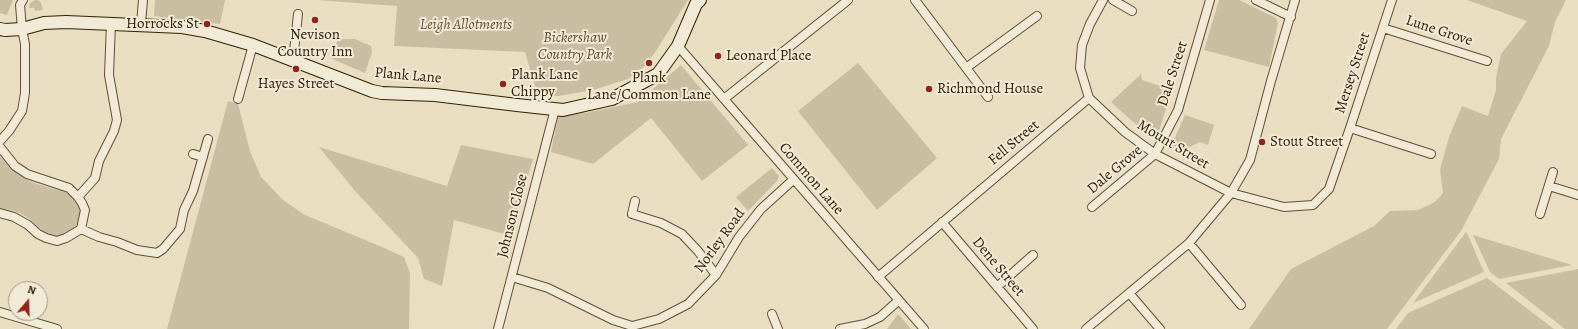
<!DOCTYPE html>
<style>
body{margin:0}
#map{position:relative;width:1578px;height:329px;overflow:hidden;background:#e9dec2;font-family:Alegreya,serif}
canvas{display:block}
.north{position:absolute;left:8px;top:281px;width:40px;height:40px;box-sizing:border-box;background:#f1ead7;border:1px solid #a59982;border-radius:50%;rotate:19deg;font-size:11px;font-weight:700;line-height:16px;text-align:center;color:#322003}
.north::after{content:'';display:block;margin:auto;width:14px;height:18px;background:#8f2418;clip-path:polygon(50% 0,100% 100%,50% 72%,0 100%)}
</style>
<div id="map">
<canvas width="1578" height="329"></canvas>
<div class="north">N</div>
</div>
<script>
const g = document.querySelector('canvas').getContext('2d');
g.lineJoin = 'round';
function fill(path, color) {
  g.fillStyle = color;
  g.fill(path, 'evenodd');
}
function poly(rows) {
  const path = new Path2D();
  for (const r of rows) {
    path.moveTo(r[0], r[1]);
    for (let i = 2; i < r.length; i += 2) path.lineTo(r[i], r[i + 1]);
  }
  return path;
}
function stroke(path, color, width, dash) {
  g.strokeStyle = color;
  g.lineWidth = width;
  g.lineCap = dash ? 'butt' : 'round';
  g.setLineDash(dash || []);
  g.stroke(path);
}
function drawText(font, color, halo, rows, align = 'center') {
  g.font = font + ' Alegreya,serif';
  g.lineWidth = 4;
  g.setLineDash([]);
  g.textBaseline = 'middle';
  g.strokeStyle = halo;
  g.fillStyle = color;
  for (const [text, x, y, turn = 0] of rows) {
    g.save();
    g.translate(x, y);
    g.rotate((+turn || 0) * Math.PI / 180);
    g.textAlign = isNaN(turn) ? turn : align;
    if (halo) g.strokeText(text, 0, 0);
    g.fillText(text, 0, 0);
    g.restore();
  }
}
const green = poly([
 [0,0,13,0,7,15,0,13],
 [35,0,38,0,41,3,43,10,35,11,34,8,29,8,30,3],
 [155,0,225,0,220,24,154,16],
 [317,0,688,0,656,51,643,68,628,79,593,90,559,96,538,96,525,52,394,46,397,6],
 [1219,0,1239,0,1276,18,1278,23,1269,67,1204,50],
 [1467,0,1566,0,1555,22,1549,46,1501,139,1499,159,1461,231,1387,329,1249,329,1291,269,1374,226,1390,211,1418,210,1435,202,1443,193,1440,170,1449,137,1462,106,1488,116,1496,90,1496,78,1501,54,1527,21],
 [338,39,355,39,371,46,372,52,365,73,330,58],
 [858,63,937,158,877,210,798,111],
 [681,65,748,145,702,181,651,118,593,164,551,152,558,116,585,113,638,102],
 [1141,74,1142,80,1172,90,1159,131,1154,133,1142,130,1111,102],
 [228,101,238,104,250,151,261,177,283,200,305,215,382,247,404,257,410,273,409,329,167,329],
 [1185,115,1214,125,1208,145,1200,142,1177,153,1175,152,1172,144],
 [461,145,533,159,514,222,508,235,454,220,442,286,424,279,418,258,355,191,319,147,447,186],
 [0,156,17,173,25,179,40,185,65,192,73,197,78,206,80,212,77,224,74,228,62,235,53,236,45,233,28,218,20,213,0,208],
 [772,168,779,176,777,181,748,211,736,197],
 [1466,232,1467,233,1484,272,1413,303],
 [1473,235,1572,265,1499,279,1490,272],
 [1578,269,1578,329,1565,329,1506,283],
 [1487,278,1554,329,1396,329,1408,313],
 [898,314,911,329,887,329]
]);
const street = poly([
 [915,0,988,97],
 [1113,0,1132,11],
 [1256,0,1291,17],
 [141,24,143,0],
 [1383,28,1487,61],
 [678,46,924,329],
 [293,61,298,14],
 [966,68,1037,16],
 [1089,98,1125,132,1155,154,1231,193,1284,207,1313,205,1329,189,1350,128,1392,0],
 [1089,98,1080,68,1082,45,1090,24,1103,0],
 [238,99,253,45],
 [724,99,848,0],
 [1350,128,1431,154],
 [0,141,9,131,22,111,25,93,25,44,22,29,20,5,23,0],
 [0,147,15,166,27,174,69,188,78,197,82,203,85,210,81,229,66,238,57,241,46,238,38,234,28,225,14,217,0,213],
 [193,154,203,157],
 [1549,186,1578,195],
 [78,197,95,178,99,161,114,131,117,120,109,75,111,23],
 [635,201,632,214,661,223,682,234,698,251,716,275],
 [1092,207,1155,154,1178,110,1210,0],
 [1540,214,1553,172],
 [942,222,1033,329],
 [81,229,99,237,117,242,137,250,157,253,163,249,180,229,184,210,193,191,208,139],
 [1189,243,1241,305],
 [512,277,548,288,613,320,632,326,659,319,688,304,716,275,739,237,761,209,793,180],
 [878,277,1089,98],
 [997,287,1033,255],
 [1129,293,1160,329],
 [0,312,57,329],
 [772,314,778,329],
 [498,329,555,109],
 [840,329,865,324,880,317,899,300],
 [1086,329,1189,243,1231,193,1250,160,1271,81,1295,0]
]);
const secondary = poly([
 [0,29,5,30,22,29,44,23,66,22,182,27,205,31,253,45,372,91,382,93,435,95,517,105,563,110,612,99,658,74,678,46,696,4,700,0]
]);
const markers = [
 [315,20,4,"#8f2418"],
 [207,24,4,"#8f2418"],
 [718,56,4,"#8f2418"],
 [649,63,4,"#8f2418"],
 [296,69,4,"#8f2418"],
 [503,84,4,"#8f2418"],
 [929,89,4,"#8f2418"],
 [1262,142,4,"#8f2418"]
];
const poiNames = [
 ["Horrocks St",199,24,"right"],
 ["Nevison",315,35,"center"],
 ["Country Inn",315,52,"center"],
 ["Leonard Place",726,56],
 ["Plank Lane",511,75],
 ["Chippy",511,92],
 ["Plank",649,78,"center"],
 ["Lane/Common Lane",649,95,"center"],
 ["Hayes Street",296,84,"center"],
 ["Richmond House",937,89],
 ["Stout Street",1270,142]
];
const parkNames = [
 ["Leigh Allotments",466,25],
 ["Bickershaw",575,38],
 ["Country Park",575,55]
];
const streetNames = [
 ["Lune Grove",1439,31,18],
 ["Mersey Street",1353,73,-72],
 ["Dale Street",1173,74,-72],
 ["Plank Lane",408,76,5],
 ["Fell Street",1014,143,-40],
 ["Mount Street",1173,145,31],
 ["Dale Grove",1115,170,-40],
 ["Common Lane",811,179,49],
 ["Johnson Close",513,216,-76],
 ["Norley Road",720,241,-54],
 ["Dene Street",998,267,50]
];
fill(green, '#cabea2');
stroke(street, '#605033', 10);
stroke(secondary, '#322003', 14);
stroke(street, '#f1ead7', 8);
stroke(secondary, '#f1ead7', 12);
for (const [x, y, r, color] of markers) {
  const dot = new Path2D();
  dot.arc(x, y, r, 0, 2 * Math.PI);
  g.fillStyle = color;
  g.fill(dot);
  stroke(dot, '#f1ead7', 1.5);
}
drawText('15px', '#322003', '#f1ead7', poiNames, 'left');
drawText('italic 15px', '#604f33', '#f1ead7', parkNames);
drawText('15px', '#322003', '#f1ead7', streetNames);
</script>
